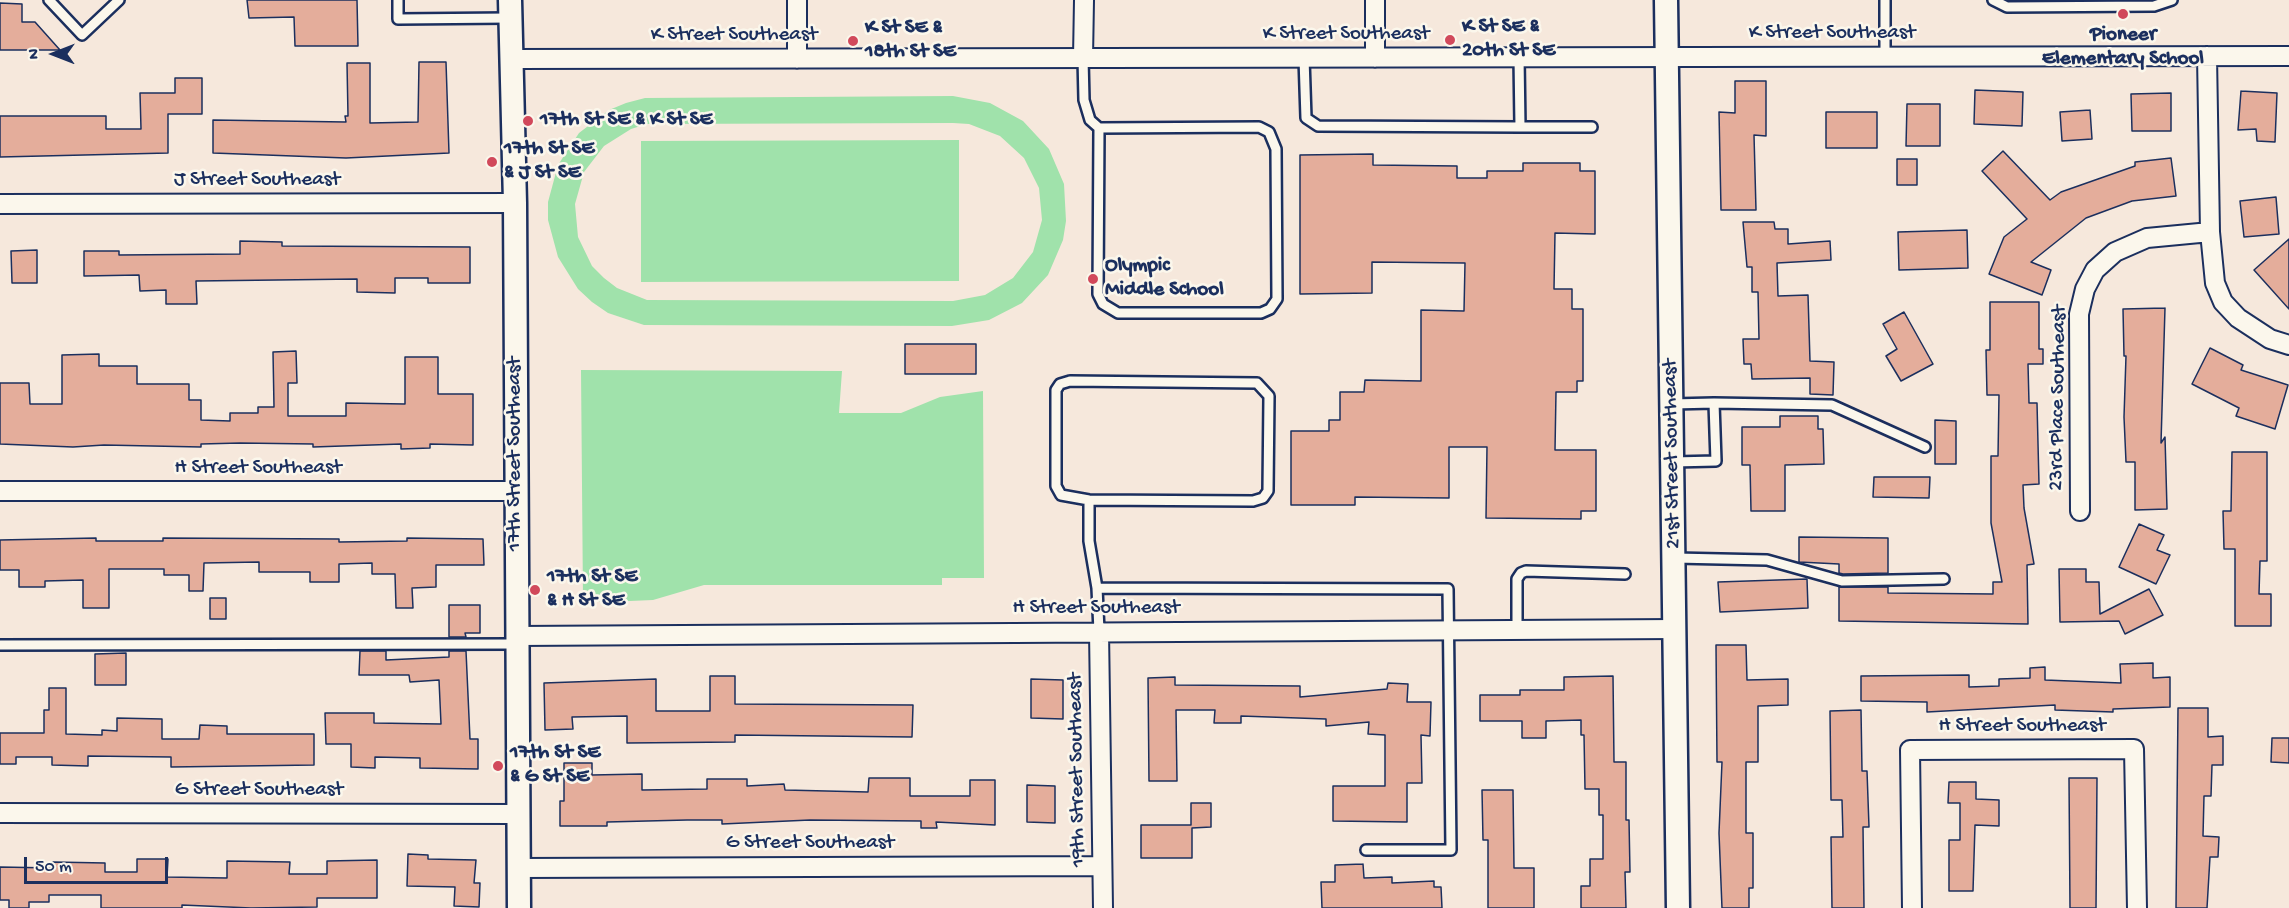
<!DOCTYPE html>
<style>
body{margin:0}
#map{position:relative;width:2289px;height:908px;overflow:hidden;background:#f6e8dc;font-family:"Gochi Hand",sans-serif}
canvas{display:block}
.north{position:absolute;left:24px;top:24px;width:60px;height:60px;-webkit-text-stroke:4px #fbf7ec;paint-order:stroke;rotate:270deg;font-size:16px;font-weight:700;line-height:24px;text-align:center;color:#1b2f5e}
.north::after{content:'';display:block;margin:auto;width:21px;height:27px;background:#1b2f5e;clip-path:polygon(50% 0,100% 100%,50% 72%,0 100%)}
.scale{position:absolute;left:24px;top:857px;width:144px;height:27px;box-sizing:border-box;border:3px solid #1b2f5e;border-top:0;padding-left:8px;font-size:18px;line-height:21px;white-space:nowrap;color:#1b2f5e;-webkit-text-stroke:4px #fbf7ec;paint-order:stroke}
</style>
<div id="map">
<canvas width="2289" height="908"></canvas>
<div class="north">N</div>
<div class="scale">50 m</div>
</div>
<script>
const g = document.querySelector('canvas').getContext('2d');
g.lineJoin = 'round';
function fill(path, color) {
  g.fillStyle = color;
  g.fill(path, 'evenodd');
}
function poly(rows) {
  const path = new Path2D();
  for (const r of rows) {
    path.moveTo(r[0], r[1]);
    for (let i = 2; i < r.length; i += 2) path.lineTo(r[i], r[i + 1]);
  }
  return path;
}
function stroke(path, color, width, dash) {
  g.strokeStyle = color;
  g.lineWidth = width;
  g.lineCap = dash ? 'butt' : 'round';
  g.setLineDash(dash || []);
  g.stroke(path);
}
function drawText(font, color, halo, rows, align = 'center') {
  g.font = font + ' "Gochi Hand",sans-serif';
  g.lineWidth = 5;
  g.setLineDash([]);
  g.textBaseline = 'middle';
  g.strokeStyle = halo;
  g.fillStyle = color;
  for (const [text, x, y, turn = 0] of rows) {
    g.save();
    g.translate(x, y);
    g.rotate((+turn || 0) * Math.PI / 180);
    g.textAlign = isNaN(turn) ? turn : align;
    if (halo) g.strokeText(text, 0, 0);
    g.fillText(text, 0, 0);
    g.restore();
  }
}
const green = poly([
 [953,96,990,103,1023,121,1049,149,1064,184,1066,221,1063,240,1048,275,1022,303,989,320,952,326,644,325,608,313,592,302,578,289,558,257,548,220,548,202,558,165,579,133,609,110,626,103,645,98],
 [953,123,969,124,1000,136,1024,158,1039,188,1042,220,1033,252,1013,278,985,295,953,301,647,300,617,288,604,278,592,266,578,237,575,204,584,172,604,146,631,129,647,124],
 [959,140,959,281,641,282,641,141],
 [581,370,842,371,839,413,901,413,940,397,983,391,984,578,942,578,942,585,704,585,653,600,606,602,583,600]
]);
const building = poly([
 [247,0,357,0,358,46,295,46,294,17,249,18,247,0],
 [0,3,22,4,22,22,35,22,60,50,0,50,0,3],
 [419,62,446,62,449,153,346,158,213,153,213,120,346,122,345,116,348,116,347,63,370,63,370,123,418,122,419,62],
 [175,78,202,78,202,114,168,114,168,153,0,157,0,116,106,116,106,129,141,129,140,93,175,93,175,78],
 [1735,81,1766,81,1766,136,1754,135,1756,210,1721,210,1719,112,1735,113,1735,81],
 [1975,90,2023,92,2022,126,1974,124,1975,90],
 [2241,91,2277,93,2275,142,2257,141,2256,129,2238,130,2241,91],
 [2171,93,2171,131,2132,131,2131,94,2171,93],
 [1907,104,1940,104,1940,146,1906,146,1907,104],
 [2090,110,2092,139,2062,141,2060,112,2090,110],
 [1826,112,1877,112,1877,148,1826,148,1826,112],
 [2003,151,2050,200,2061,192,2135,166,2135,162,2171,158,2176,196,2132,201,2086,218,2031,262,2051,270,2042,295,1989,274,2004,237,2027,219,1982,171,2003,151],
 [1373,154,1373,165,1457,166,1457,178,1487,178,1487,171,1523,171,1523,163,1580,163,1580,171,1595,171,1595,234,1555,233,1554,289,1572,289,1572,309,1583,309,1583,381,1577,381,1577,392,1556,392,1555,450,1596,450,1596,511,1581,511,1581,519,1486,518,1487,447,1449,447,1449,498,1355,497,1355,505,1291,505,1291,431,1329,431,1329,420,1340,420,1340,392,1364,392,1365,380,1421,381,1421,310,1464,311,1465,263,1372,262,1372,293,1300,294,1300,155,1373,154],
 [1897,159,1917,159,1917,185,1897,185,1897,159],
 [2276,197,2279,234,2244,237,2240,201,2276,197],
 [1743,222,1774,222,1775,229,1788,229,1788,244,1830,241,1831,260,1777,263,1778,296,1808,295,1810,361,1834,362,1833,395,1810,394,1810,378,1752,379,1751,364,1744,364,1743,339,1759,339,1758,292,1752,292,1752,267,1747,267,1743,222],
 [1967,230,1968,268,1899,270,1898,232,1967,230],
 [2289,239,2289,309,2254,270,2289,239],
 [240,241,282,242,282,246,470,247,470,283,428,283,428,278,395,278,395,293,357,292,357,279,196,281,197,304,166,304,166,290,140,291,139,275,84,276,84,251,119,251,119,255,240,254,240,241],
 [37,250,37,283,12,283,11,251,37,250],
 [1990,302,2039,302,2039,349,2043,349,2043,364,2028,364,2029,403,2037,403,2039,484,2023,485,2024,508,2034,564,2027,565,2028,624,1839,621,1839,587,1888,587,1888,593,1993,594,1993,582,2002,582,1991,523,1991,456,1998,456,1999,395,1987,395,1986,350,1990,350,1990,302],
 [2165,308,2161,443,2165,437,2167,509,2135,510,2135,462,2126,462,2124,417,2126,356,2124,356,2123,309,2165,308],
 [1904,312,1933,364,1901,381,1886,356,1897,349,1883,324,1904,312],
 [905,344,976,344,976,374,905,374,905,344],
 [2210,348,2243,365,2241,370,2288,385,2275,429,2236,416,2239,408,2192,384,2210,348],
 [296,351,297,383,288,383,288,416,346,416,346,403,405,404,405,357,438,357,438,394,473,394,473,445,430,444,430,448,401,449,401,444,313,447,313,444,240,443,201,444,201,447,104,445,73,447,0,444,0,383,29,383,30,404,62,404,62,355,99,354,99,366,137,366,137,384,189,384,189,400,201,400,201,420,230,421,230,413,258,413,258,407,274,407,273,352,296,351],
 [1780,416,1818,416,1818,429,1823,429,1824,464,1785,465,1785,511,1751,511,1750,465,1742,465,1742,427,1780,427,1780,416],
 [1935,420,1956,421,1956,464,1935,464,1935,420],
 [2232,452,2267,452,2267,561,2260,561,2259,594,2271,594,2271,626,2235,626,2235,549,2224,549,2223,511,2231,511,2232,452],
 [1874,477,1930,477,1929,498,1873,497,1874,477],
 [2139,524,2164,535,2157,550,2170,555,2156,584,2119,567,2139,524],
 [1799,537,1888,538,1888,573,1843,574,1839,573,1839,564,1799,562,1799,537],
 [96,538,96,541,163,541,163,538,339,539,339,542,407,541,407,538,483,539,484,565,436,565,436,587,412,588,413,608,396,608,395,574,372,574,372,563,339,564,339,582,310,582,310,572,259,572,259,562,204,563,203,591,189,591,189,575,164,575,164,569,109,569,109,608,83,608,83,580,45,581,45,587,19,587,19,570,0,570,0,540,96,538],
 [2059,569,2086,569,2086,582,2099,582,2100,614,2149,589,2163,615,2125,634,2119,621,2060,622,2059,569],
 [1807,579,1808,608,1720,612,1718,582,1807,579],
 [210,598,226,598,226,619,210,619,210,598],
 [449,605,480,605,480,633,465,633,466,637,449,637,449,605],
 [1716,645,1746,645,1747,680,1788,679,1788,705,1758,706,1758,762,1746,762,1746,833,1753,833,1753,888,1749,888,1749,908,1722,908,1719,833,1722,762,1717,762,1716,645],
 [360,651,386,651,386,660,449,657,449,651,466,651,470,739,478,739,478,769,420,768,420,758,375,757,375,768,351,767,351,744,326,744,325,713,374,713,374,723,441,724,439,680,410,682,409,675,359,675,360,651],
 [126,653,126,685,95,685,95,654,126,653],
 [2153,663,2153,678,2170,677,2170,707,2113,709,2113,712,2055,710,2055,705,1927,712,1927,702,1861,701,1861,676,1969,675,1969,687,1999,686,1999,679,2030,678,2030,668,2045,667,2045,680,2121,683,2120,664,2153,663],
 [710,676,735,676,735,704,913,705,912,737,735,735,735,742,627,743,627,716,572,717,573,729,545,730,544,683,656,679,656,711,710,711,710,676],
 [1613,676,1614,762,1626,762,1626,820,1629,820,1630,872,1625,872,1626,908,1581,908,1581,886,1590,886,1590,859,1603,859,1603,815,1599,815,1599,789,1585,789,1584,735,1581,735,1581,720,1546,721,1546,738,1522,738,1522,721,1480,721,1480,695,1520,695,1520,690,1564,690,1564,677,1613,676],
 [1175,677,1175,685,1300,686,1300,697,1387,689,1388,683,1408,684,1407,702,1431,702,1430,736,1421,735,1422,783,1407,783,1407,822,1333,821,1333,786,1385,786,1385,735,1368,734,1369,722,1326,726,1326,719,1241,716,1241,723,1214,723,1215,710,1176,710,1177,781,1149,781,1148,678,1175,677],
 [1031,679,1063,680,1063,719,1031,718,1031,679],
 [49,688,66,688,66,734,102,735,102,730,117,731,117,718,162,719,162,739,199,739,200,725,227,726,227,734,314,734,314,765,171,767,171,757,88,756,88,766,52,765,52,757,16,757,16,764,0,764,0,733,44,733,44,710,49,710,49,688],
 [2178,708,2208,708,2208,737,2223,736,2223,765,2212,765,2211,796,2204,796,2203,836,2219,837,2218,857,2210,857,2207,908,2176,908,2178,708],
 [1861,710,1862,771,1867,771,1869,827,1863,827,1864,908,1832,908,1831,837,1843,837,1842,800,1831,800,1830,711,1861,710],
 [2272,738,2289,738,2289,763,2271,762,2272,738],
 [564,763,592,763,592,775,642,774,642,790,707,789,707,779,747,779,747,786,784,784,785,790,868,792,869,778,910,778,910,796,970,796,970,780,995,780,995,825,936,822,937,828,921,828,921,821,810,820,722,824,722,820,687,820,607,822,607,826,560,826,560,801,564,801,564,763],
 [2069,778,2097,778,2096,908,2070,908,2069,778],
 [1949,782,1976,782,1976,799,1999,800,1999,826,1975,825,1973,891,1949,891,1949,840,1960,840,1960,803,1948,803,1949,782],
 [1027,785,1055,786,1055,823,1027,822,1027,785],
 [1482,790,1513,790,1514,868,1534,868,1534,908,1488,908,1488,840,1483,840,1482,790],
 [1191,803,1211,803,1211,827,1192,828,1192,858,1141,858,1141,825,1191,825,1191,803],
 [408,854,428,855,428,859,476,860,474,883,480,883,479,907,454,906,455,887,407,886,408,854],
 [137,859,168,859,167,877,227,878,227,861,290,862,289,874,327,874,327,861,377,860,377,898,317,898,317,907,251,908,182,905,182,908,101,908,101,895,49,895,49,902,29,902,29,908,9,908,9,900,0,900,0,867,53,868,53,862,105,863,105,872,137,872,137,859],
 [1363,864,1364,878,1392,877,1392,883,1434,881,1434,887,1441,887,1442,908,1322,908,1321,882,1335,882,1335,865,1363,864]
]);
const service = poly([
 [49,0,82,35,119,0],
 [398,0,398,19,509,18],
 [1885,0,1885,57],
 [1993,0,2007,7,2154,6,2172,0],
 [1083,58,1084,100,1090,120,1099,128,1259,127,1269,132,1276,149,1277,299,1270,309,1261,313,1118,313,1103,304,1098,294,1099,128],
 [1304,58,1306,118,1318,126,1520,127,1519,57],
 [1520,127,1592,127],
 [1070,381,1257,383,1269,396,1268,491,1263,498,1253,501,1089,500,1061,495,1056,486,1056,390,1060,384,1070,381],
 [1714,403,1832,405,1925,447],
 [1672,404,1714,403,1716,461,1673,462],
 [1089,500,1089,541,1097,588,1099,631],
 [1675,558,1767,560,1842,581,1944,579],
 [1097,588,1448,589,1451,850,1366,850],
 [1517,629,1517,579,1521,573,1526,571,1625,574],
 [0,645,517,644]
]);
const minor = poly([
 [2207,56,2210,232,2215,283,2223,302,2238,318,2270,339,2289,345],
 [1083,58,1084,0],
 [1375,58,1375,0],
 [511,59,2289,56],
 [797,59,797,0],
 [0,204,515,203],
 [0,491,515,491],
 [2080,511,2079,314,2085,289,2095,270,2115,252,2147,238,2210,232],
 [1099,631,1103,908],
 [517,636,1676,629],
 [0,813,518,814],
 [519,868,1102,866],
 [1912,908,1910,750,2134,749,2137,908]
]);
const tertiary = poly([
 [510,0,515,203,519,908],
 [1666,0,1678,908]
]);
const markers = [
 [2123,14,6,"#d1495b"],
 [1450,40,6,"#d1495b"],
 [853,41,6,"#d1495b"],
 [528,121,6,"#d1495b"],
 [492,162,6,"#d1495b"],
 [1093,279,6,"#d1495b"],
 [535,590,6,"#d1495b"],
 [498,766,6,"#d1495b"]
];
const poiNames = [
 ["K St SE &",1462,28],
 ["20th St SE",1462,52],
 ["K St SE &",865,29],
 ["18th St SE",865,53],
 ["Pioneer",2123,36,"center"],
 ["Elementary School",2123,60,"center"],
 ["17th St SE & K St SE",540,121],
 ["17th St SE",504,150],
 ["& J St SE",504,174],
 ["Olympic",1105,267],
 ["Middle School",1105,291],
 ["17th St SE",547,578],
 ["& H St SE",547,602],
 ["17th St SE",510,754],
 ["& G St SE",510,778]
];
const streetNames = [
 ["K Street Southeast",1832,34],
 ["K Street Southeast",1346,35],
 ["K Street Southeast",734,36],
 ["J Street Southeast",257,181],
 ["23rd Place Southeast",2059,398,-89],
 ["17th Street Southeast",516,454,-90],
 ["21st Street Southeast",1673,454,-91],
 ["H Street Southeast",258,469],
 ["H Street Southeast",1096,609],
 ["H Street Southeast",2022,727],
 ["19th Street Southeast",1078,770,-91],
 ["G Street Southeast",259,791],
 ["G Street Southeast",810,844]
];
fill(green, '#a0e2ab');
fill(building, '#e4ad9b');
stroke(building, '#1b2f5e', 1.5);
stroke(service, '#1b2f5e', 14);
stroke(minor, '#1b2f5e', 22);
stroke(tertiary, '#1b2f5e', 27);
stroke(service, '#fbf7ec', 9);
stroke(minor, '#fbf7ec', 18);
stroke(tertiary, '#fbf7ec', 22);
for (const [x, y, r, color] of markers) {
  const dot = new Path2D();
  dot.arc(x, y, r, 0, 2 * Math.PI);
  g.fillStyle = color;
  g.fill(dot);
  stroke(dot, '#fbf7ec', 2);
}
drawText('bold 21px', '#1b2f5e', '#fbf7ec', poiNames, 'left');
drawText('21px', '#1b2f5e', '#fbf7ec', streetNames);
</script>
